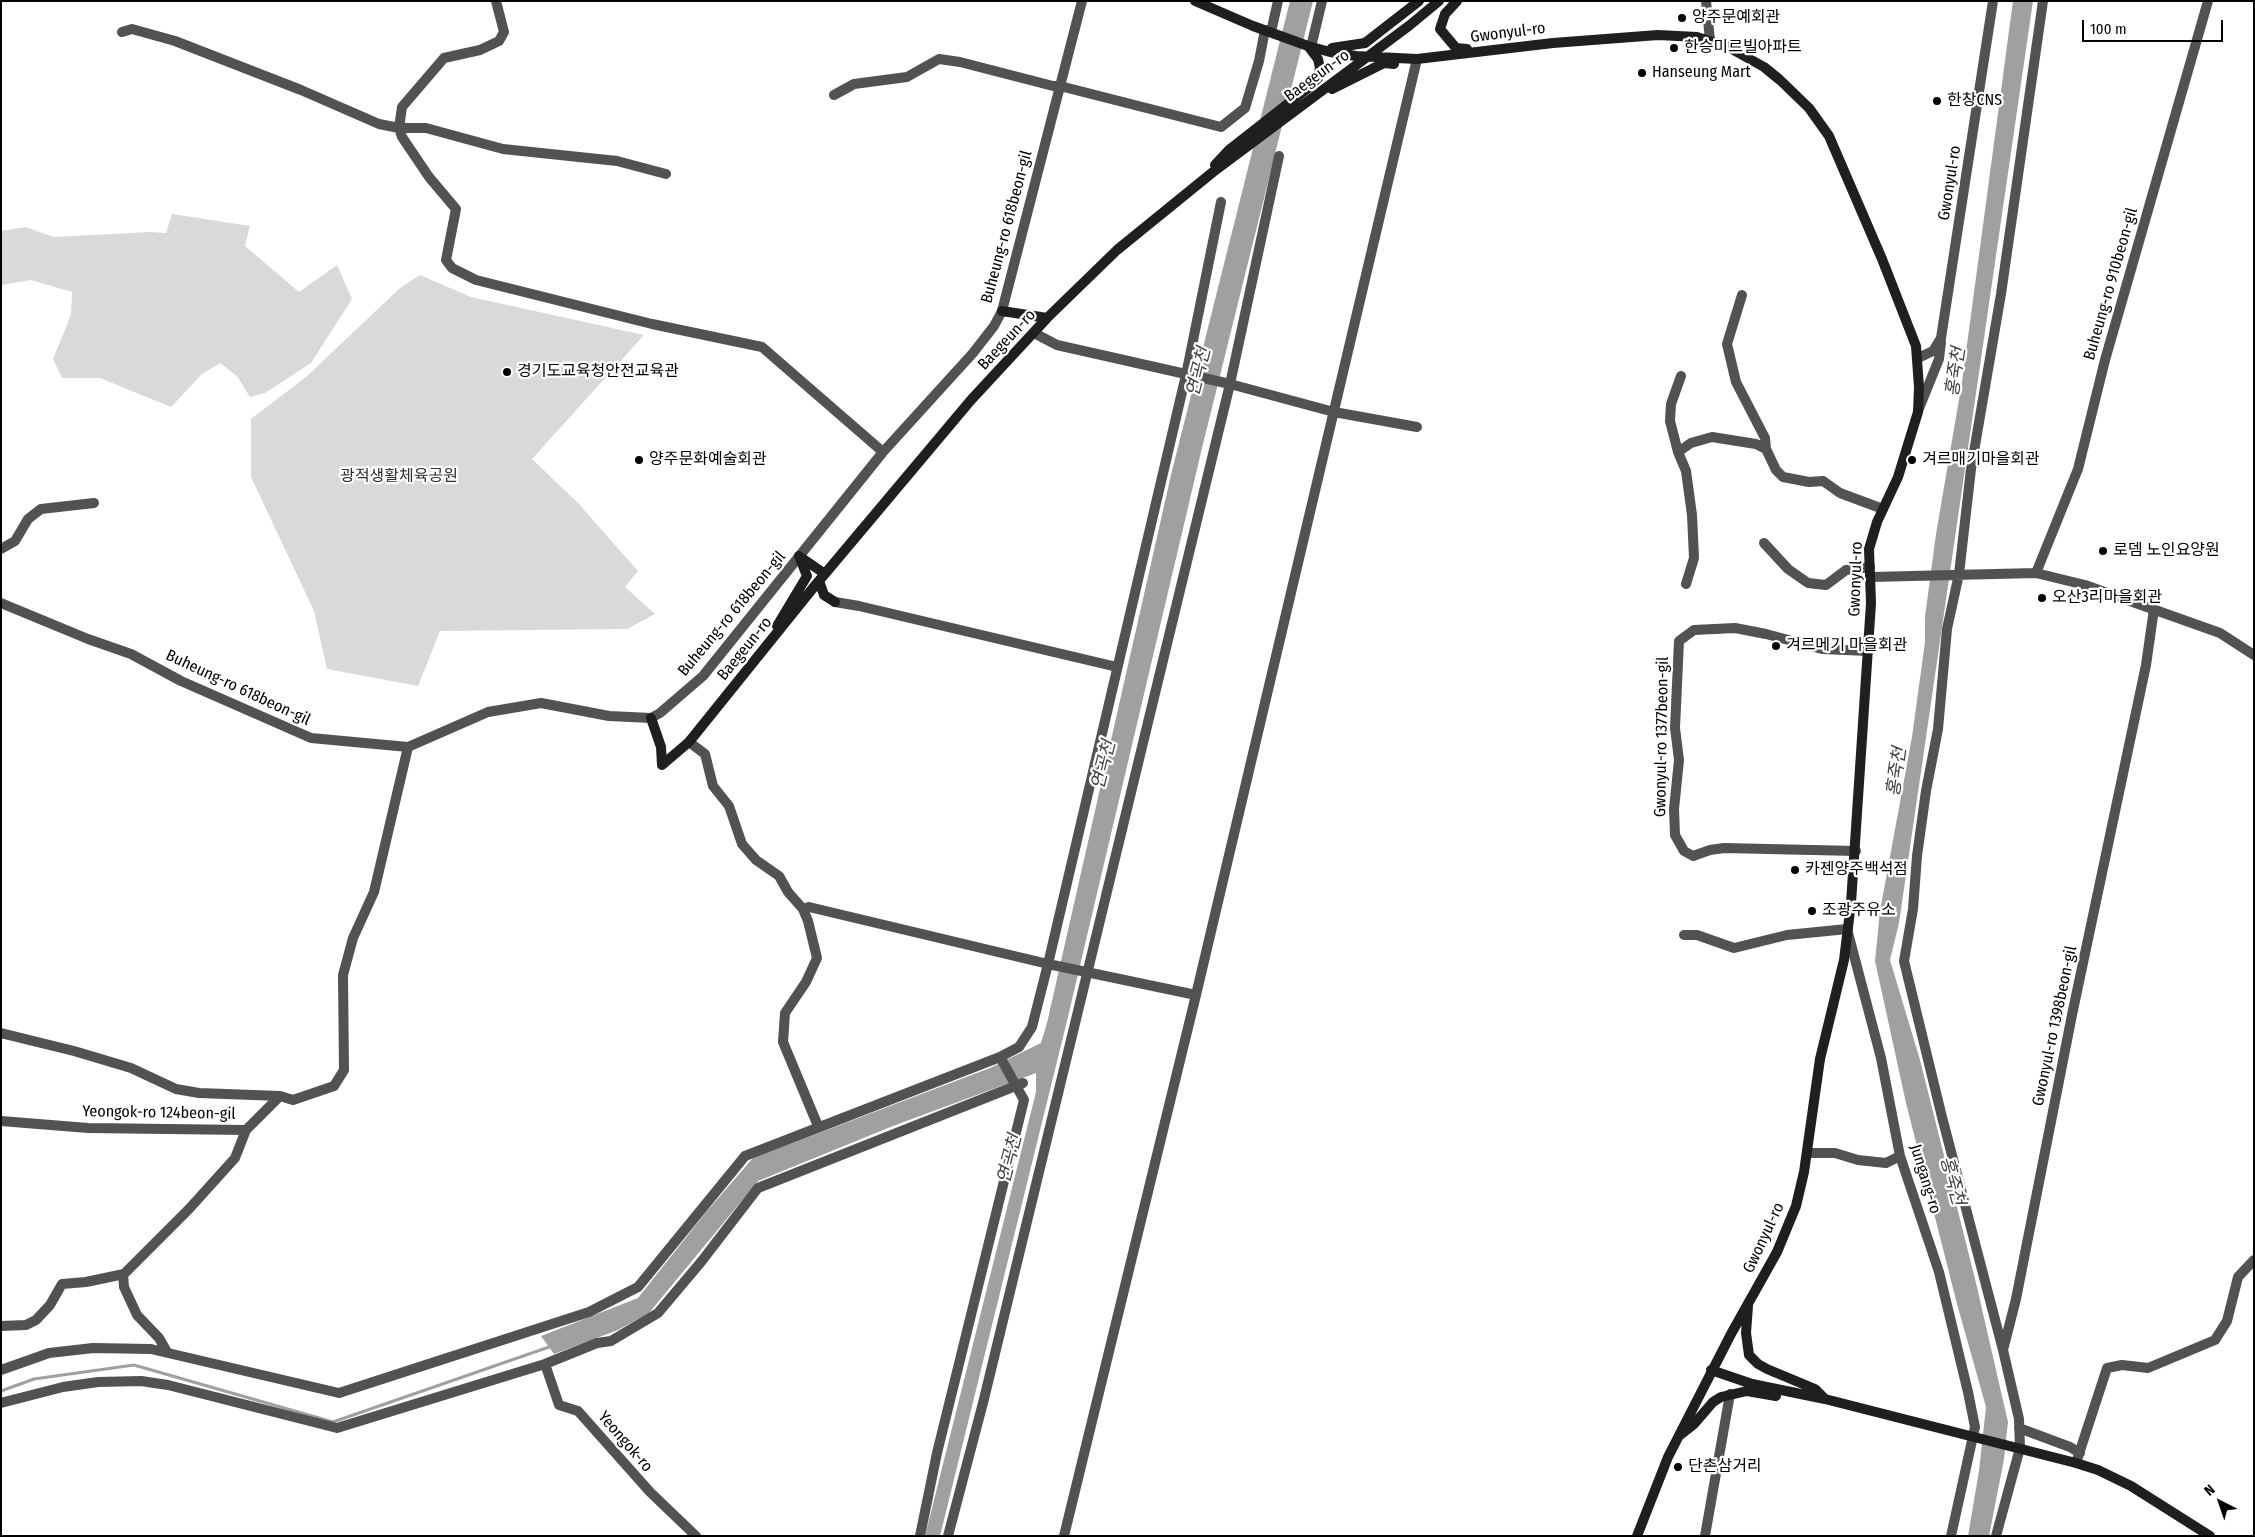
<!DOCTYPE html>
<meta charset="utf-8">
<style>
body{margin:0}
#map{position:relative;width:2255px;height:1537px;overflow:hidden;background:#fff;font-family:"Fira Sans Condensed",sans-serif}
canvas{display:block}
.frame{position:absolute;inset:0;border:2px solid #000;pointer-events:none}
.north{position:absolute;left:2195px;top:1477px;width:50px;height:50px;-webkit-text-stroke:4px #fff;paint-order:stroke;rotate:319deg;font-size:14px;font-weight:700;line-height:20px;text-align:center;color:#000}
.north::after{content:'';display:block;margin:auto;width:18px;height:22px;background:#000;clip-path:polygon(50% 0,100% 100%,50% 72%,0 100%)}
.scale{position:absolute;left:2082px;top:20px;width:141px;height:22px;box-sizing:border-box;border:2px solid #000;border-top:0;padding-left:6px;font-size:15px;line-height:18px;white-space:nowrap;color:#000;-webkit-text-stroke:4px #fff;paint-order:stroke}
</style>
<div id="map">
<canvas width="2255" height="1537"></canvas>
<div class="frame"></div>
<div class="north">N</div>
<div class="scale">100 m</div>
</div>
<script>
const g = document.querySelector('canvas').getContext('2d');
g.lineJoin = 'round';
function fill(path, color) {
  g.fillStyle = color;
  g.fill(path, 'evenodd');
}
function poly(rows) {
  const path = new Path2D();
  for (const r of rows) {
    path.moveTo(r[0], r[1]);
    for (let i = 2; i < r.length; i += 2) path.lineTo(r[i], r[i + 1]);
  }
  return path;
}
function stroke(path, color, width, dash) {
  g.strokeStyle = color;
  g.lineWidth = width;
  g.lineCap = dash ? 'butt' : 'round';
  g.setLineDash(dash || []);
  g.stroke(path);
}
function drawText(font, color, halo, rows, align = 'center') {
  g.font = font + ' "Fira Sans Condensed","Noto Sans KR",sans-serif';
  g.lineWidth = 4.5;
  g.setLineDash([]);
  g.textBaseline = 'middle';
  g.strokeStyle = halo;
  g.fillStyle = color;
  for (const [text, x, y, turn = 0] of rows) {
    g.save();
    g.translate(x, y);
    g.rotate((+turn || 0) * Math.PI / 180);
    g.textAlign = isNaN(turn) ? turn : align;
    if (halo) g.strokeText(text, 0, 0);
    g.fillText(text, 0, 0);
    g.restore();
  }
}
const green = poly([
 [172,214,250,226,245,246,299,292,337,265,352,299,311,363,265,393,250,397,237,376,220,363,202,374,171,407,100,378,62,378,53,359,71,315,72,292,31,280,1,285,1,231,25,227,54,237,150,232,166,233],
 [420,275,471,297,644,335,532,459,578,503,638,571,625,587,655,614,627,629,440,631,418,686,327,669,314,611,251,477,251,419,306,377,400,288]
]);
const water = poly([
 [1290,1,1313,1,1202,448,1066,1025,940,1536,925,1536,1036,1092,1036,1073,893,1126,758,1181,649,1313,618,1330,554,1354,541,1336,638,1298,707,1211,753,1158,990,1068,1041,1043,1047,1023,1171,475],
 [2013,1,2033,1,1899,923,1890,960,1920,1060,1976,1283,2008,1422,2004,1459,1989,1536,1968,1536,1979,1471,1986,1407,1957,1304,1906,1103,1875,961,1880,911,1912,737,1925,642,1925,617,1936,534,1962,382]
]);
const stream = poly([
 [1,1391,34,1379,134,1365,333,1422,552,1346]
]);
const street = poly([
 [496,1,504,32,499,41,480,50,444,58,402,107,399,128,402,137,429,177,456,209,446,260,452,268,476,280,652,324,762,347,883,452],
 [1706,1,1710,40],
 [122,32,132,29,175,41,301,90,379,124,399,128,426,128,503,149,617,161,666,174],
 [1271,32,1278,1],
 [1311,47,1322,1],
 [834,95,854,84,907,77,939,59,960,62,1053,86,1060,86,1221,127,1245,108,1259,61,1265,30],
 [1742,295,1727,344,1736,382,1765,438,1766,449,1776,470,1783,477,1809,482,1823,481,1840,493,1883,509],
 [1034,333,1057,345,1230,384,1334,412,1417,427],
 [1918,358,1933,351,1941,338,1993,1],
 [1918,411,1939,359,1941,342],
 [1678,452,1670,421,1671,404,1681,376],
 [1764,543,1788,569,1808,583,1826,585,1846,570,1870,567],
 [1,549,15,541,28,519,41,509,94,503],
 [2036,573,2078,469,2105,360,2208,1],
 [1871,577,2036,573,2085,585,2220,633,2254,655],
 [1686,584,1694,558,1692,515,1686,471,1678,452,1691,443,1712,437,1756,444,1766,449],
 [835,602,859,606,1117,667],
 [1,603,88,639,131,654,181,681,311,738,408,747,488,712,541,703,609,716,651,718,660,713,703,676,883,452,973,353,994,326,1002,311,1082,1],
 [689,742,705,754,713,786,729,806,742,844,756,860,779,876,788,892,803,909,808,921,817,958,806,982,785,1013,783,1042,818,1126],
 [1856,851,1724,848,1710,850,1693,856,1684,851,1675,835,1674,809,1679,760,1675,728,1679,641,1694,630,1735,628,1766,634,1822,649,1868,651],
 [803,909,809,907,1048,964,1196,995],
 [1684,935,1697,935,1734,948,1787,935,1847,929,1881,1058,1900,1156,1939,1272,1968,1392,1975,1427,1951,1536],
 [1,1033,74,1051,131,1068,176,1089,199,1093,280,1096,293,1100,334,1086,344,1070,343,975,353,938,374,892,408,747],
 [1,1121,88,1128,246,1130],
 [1807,1153,1835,1153,1858,1160,1886,1163,1900,1156],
 [123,1274,124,1287,137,1315,159,1338,167,1352],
 [1,1326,26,1325,36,1320,50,1305,62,1284,86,1282,124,1274,189,1209,235,1158,246,1130,280,1096],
 [2003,1350,1942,1117,1904,961,1913,909,1917,856,1926,791,1938,729,1947,629,1959,574,1971,469,2001,294,2043,1],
 [545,1364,559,1405,578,1411,650,1492,696,1536],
 [1,1370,49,1353,93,1348,151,1349,339,1393,589,1312,638,1287,745,1156,1000,1057,1019,1047,1032,1027,1048,964,1186,375,1221,202],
 [1,1403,63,1387,98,1382,141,1381,168,1385,337,1428,545,1364,597,1343,611,1341,658,1313,701,1262,758,1188,1023,1083],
 [2019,1428,2070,1447,2080,1453],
 [2076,1463,2107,1368,2122,1365,2148,1368,2215,1340,2227,1321,2238,1277,2254,1260],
 [920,1536,937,1453,1024,1100,1000,1057],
 [948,1536,984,1399,1230,384,1279,156],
 [1064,1536,1196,995,1417,59],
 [1705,1536,1730,1394],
 [1996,1536,2020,1448,2019,1419,2003,1350,2016,1299,2072,1015,2146,665,2154,609]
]);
const secondary = poly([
 [1195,1,1253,26,1308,46,1330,52,1356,56,1417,59,1553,43,1658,35,1697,37,1728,47,1764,67,1780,80,1809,108,1829,136,1882,259,1916,346,1919,387,1918,412,1898,477,1877,522,1869,549,1871,603,1851,903,1844,960,1820,1059,1804,1172,1796,1206,1777,1252,1731,1334,1668,1457,1637,1536],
 [1457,1,1445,14,1440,29,1456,48,1467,49],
 [1332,48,1365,43,1419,1],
 [1332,89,1384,63,1394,64],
 [1215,165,1229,150,1308,88,1318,78,1320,68,1318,59,1308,46],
 [1002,311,1047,318],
 [799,556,825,574],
 [819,581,824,595,835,602],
 [777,626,807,576,799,556],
 [651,718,661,747,662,765],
 [662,765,689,742,813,588,971,400,1047,318,1117,250,1213,172,1410,25,1439,1],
 [1748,1306,1746,1333,1749,1355,1758,1364,1767,1369,1815,1389,1825,1399],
 [1711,1370,1752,1384,1825,1399,2076,1463,2098,1470,2131,1486,2210,1536],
 [1680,1435,1694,1424,1713,1402,1721,1397,1747,1391,1776,1396]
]);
const markers = [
 [1682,18,5,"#000"],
 [1674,48,5,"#000"],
 [1642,73,5,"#000"],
 [1937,101,5,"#000"],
 [507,372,5,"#000"],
 [639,460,5,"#000"],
 [1912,460,5,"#000"],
 [2103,551,5,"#000"],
 [2042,598,5,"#000"],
 [1776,646,5,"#000"],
 [1795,870,5,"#000"],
 [1812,911,5,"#000"],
 [1678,1467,5,"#000"]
];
const poiNames = [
 ["양주문예회관",1692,18],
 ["한승미르빌아파트",1684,48],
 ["Hanseung Mart",1652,73],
 ["한창CNS",1947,101],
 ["경기도교육청안전교육관",517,372],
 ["양주문화예술회관",649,460],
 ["겨르매기마을회관",1922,460],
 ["로뎀 노인요양원",2113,551],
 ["오산3리마을회관",2052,598],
 ["겨르메기 마을회관",1786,646],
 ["카젠양주백석점",1805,870],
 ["조광주유소",1822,911],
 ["단촌삼거리",1688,1467]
];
const streetNames = [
 ["Gwonyul-ro",1508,33,-7],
 ["Baegeun-ro",1317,76,-36],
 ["Gwonyul-ro",1950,183,-81],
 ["Buheung-ro 618beon-gil",1007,227,-75],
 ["Buheung-ro 910beon-gil",2111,284,-74],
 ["Baegeun-ro",1007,340,-47],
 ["Gwonyul-ro",1856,579,-88],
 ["Buheung-ro 618beon-gil",732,614,-50],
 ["Baegeun-ro",745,649,-51],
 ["Buheung-ro 618beon-gil",238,688,25],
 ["Gwonyul-ro 1377beon-gil",1662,737,-89],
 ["Gwonyul-ro 1398beon-gil",2055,1026,-78],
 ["Yeongok-ro 124beon-gil",159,1113,1],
 ["Jungang-ro",1925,1179,73],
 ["Gwonyul-ro",1764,1238,-65],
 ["Yeongok-ro",625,1442,49]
];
const parkNames = [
 ["광적생활체육공원",399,477]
];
const waterNames = [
 ["연곡천",1199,372,-76],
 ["홍죽천",1956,372,-82],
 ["연곡천",1104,765,-76],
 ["홍죽천",1897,772,-82],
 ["연곡천",1010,1159,-76],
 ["홍죽천",1952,1181,75]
];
fill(green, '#d9d9d9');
fill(water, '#a0a0a0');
stroke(stream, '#a0a0a0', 3);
stroke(street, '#525252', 10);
stroke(secondary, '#1f1f1f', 10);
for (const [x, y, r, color] of markers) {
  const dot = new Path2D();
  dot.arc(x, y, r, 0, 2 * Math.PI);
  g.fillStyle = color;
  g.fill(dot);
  stroke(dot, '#fff', 2);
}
drawText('16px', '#000', '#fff', poiNames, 'left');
drawText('16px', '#000', '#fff', streetNames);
drawText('16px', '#303030', '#fff', parkNames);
drawText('italic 18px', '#414141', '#fff', waterNames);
</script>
